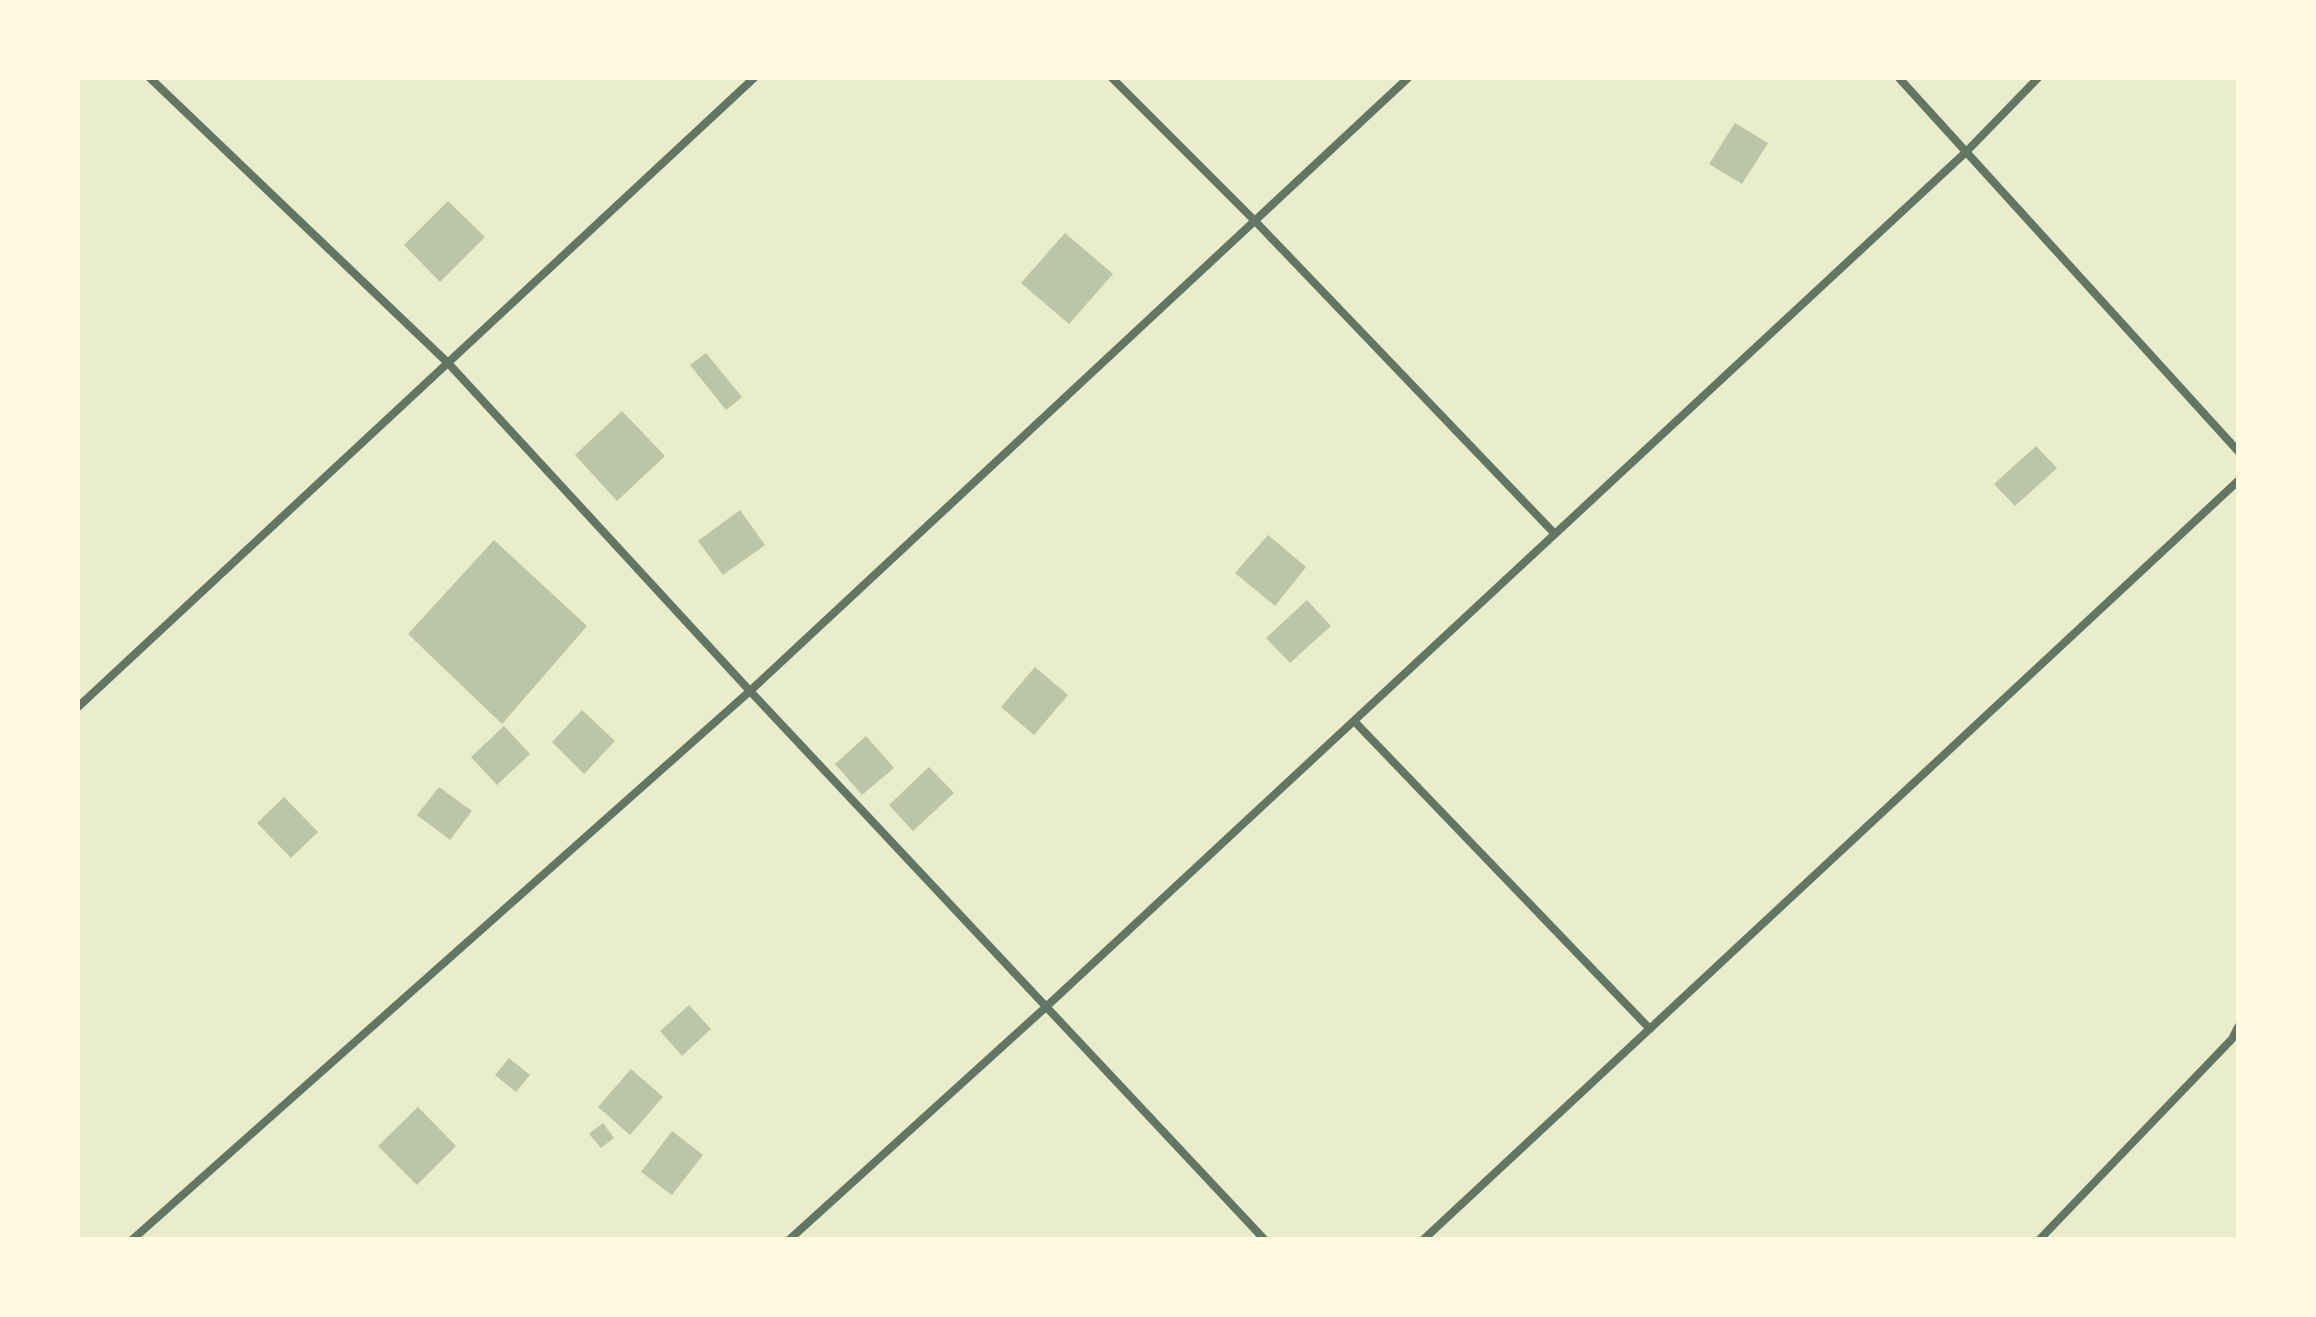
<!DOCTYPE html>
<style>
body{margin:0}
#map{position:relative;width:2316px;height:1317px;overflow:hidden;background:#e9edc9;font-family:"Noto Sans",sans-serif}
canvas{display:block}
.frame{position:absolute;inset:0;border:80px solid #fefae0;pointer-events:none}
</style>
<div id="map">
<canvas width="2316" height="1317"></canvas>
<div class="frame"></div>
</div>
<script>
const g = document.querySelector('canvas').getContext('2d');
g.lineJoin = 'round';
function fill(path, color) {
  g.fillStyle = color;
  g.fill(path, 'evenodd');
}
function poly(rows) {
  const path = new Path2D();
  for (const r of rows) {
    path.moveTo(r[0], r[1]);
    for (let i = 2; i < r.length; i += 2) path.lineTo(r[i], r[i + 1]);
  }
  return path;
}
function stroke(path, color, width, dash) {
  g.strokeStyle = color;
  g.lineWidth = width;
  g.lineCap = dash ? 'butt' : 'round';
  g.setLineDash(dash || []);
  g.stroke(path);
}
const building = poly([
 [1735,123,1768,143,1742,184,1709,164],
 [448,201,485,237,440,282,404,245],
 [1065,233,1113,274,1069,324,1021,283],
 [706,353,742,397,726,410,690,365],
 [622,411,665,456,617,501,575,455],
 [2036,446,2057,468,2015,506,1994,484],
 [740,510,765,545,723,575,698,541],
 [1268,535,1306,567,1275,606,1235,573],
 [494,540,587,626,502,724,408,634],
 [1307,600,1331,626,1290,663,1266,638],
 [1035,667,1068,695,1034,735,1001,707],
 [582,710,615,741,584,774,552,742],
 [504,726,530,754,497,785,471,757],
 [866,736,894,768,862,795,835,764],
 [929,767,954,793,913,831,889,805],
 [439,787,472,811,450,840,417,815],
 [284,797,318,832,291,858,257,823],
 [689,1005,711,1029,682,1056,660,1031],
 [509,1058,530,1075,516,1092,495,1075],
 [631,1069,663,1097,630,1135,598,1107],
 [418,1107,456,1146,417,1185,378,1146],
 [603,1123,614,1138,601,1148,589,1134],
 [672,1131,703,1155,672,1195,641,1172]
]);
const minor = poly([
 [150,78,448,363,750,691,1264,1239],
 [1112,78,1255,221,1555,534],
 [1899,78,2238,451],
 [78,707,754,78],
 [1354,721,1650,1029],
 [133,1239,750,691,1408,78],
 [790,1239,1047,1006,1966,152,2038,78],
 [1424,1239,2238,481],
 [2040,1239,2232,1039,2238,1027]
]);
fill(building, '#bcc5a7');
stroke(minor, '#617663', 8);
</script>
